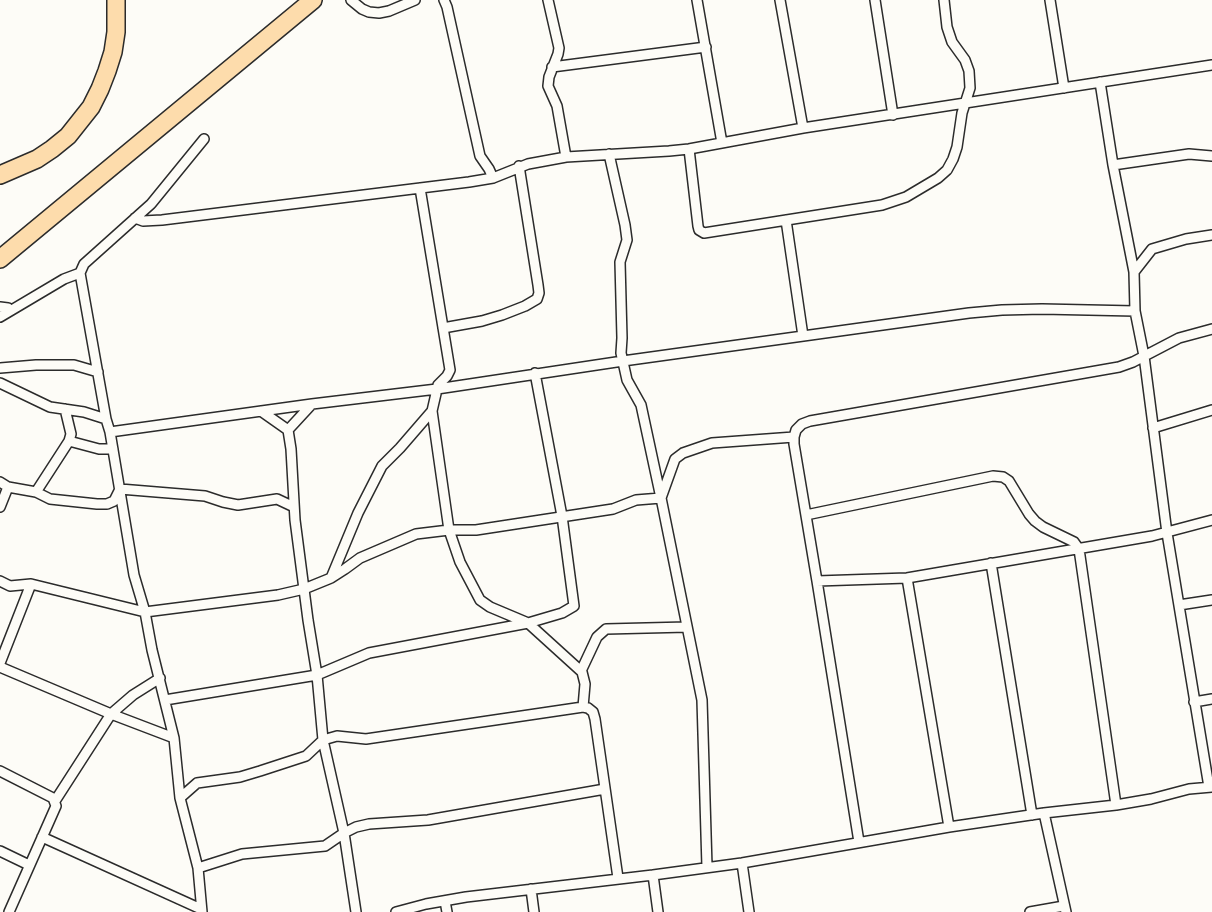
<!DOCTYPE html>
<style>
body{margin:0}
canvas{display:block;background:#fdfcf7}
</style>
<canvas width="1212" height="912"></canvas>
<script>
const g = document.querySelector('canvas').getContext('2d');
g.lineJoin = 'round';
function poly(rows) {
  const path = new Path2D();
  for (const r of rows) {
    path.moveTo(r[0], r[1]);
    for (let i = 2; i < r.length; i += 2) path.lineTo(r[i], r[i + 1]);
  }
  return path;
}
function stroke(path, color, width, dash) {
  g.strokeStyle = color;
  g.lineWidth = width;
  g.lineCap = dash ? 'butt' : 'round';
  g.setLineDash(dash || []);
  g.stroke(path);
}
const street = poly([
 [351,0,362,9,369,12,379,13,389,11,415,0],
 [444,0,447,7,480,156,489,169,493,178],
 [548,0,559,48,558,54,549,77,548,86,557,106,566,157],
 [697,0,722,143],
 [780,0,803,128],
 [875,0,893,115],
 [1050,0,1064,88],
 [552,67,706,47],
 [1100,82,1113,165,1134,272,1135,311,1144,356,1167,533,1209,787],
 [689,149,698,226,699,230,704,233,882,205,906,197,938,178,947,170,953,159,957,147,962,113,970,88,969,71,965,60,952,42,947,27,944,0],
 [609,154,625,225,627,240,620,262,622,338,621,353,627,380,641,405,661,498,702,700,707,867],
 [1113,165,1189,154,1212,156],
 [135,218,143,221,162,220,469,182,493,178,528,164,566,157,669,151,689,149,803,128,1212,65],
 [786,220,803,336],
 [1134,272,1152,249,1186,239,1212,235],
 [80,273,106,419,110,432,134,575,145,612,152,650,174,738,180,798,198,868,202,912],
 [0,307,8,308,10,311],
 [0,317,64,279,80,273,84,264,151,204,204,139],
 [443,328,482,321,502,315,525,306,537,299,539,293,538,285,519,166],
 [0,368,36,365,74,365,98,372],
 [0,383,50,407,84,412,106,419],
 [312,404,288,430,291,449,295,520,308,620,317,675,323,740,344,833,356,912],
 [261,411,288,430],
 [432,411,449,530,460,562,480,600,490,607,528,623,582,672,585,684,583,707],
 [1153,428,1212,410],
 [110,432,312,404,437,389,623,361,969,313,1002,310,1042,309,1135,311],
 [69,441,99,449,113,449],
 [0,482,8,487,36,492,50,499,97,504,107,504,114,501,120,489,205,496,223,502,238,505,277,499,294,507],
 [36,492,69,441,71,434,65,409],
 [0,507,8,487],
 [806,515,993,476,1003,477,1009,481,1029,514,1035,521,1043,527,1074,542,1079,549,1116,805],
 [991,563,1032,815],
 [331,578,358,513,382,466,400,448,432,411,438,385,447,376,450,370,420,188],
 [907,578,949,827],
 [0,581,10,586,31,584,145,612,278,595,304,589,331,578,345,569,360,558,416,534,449,530,476,530,613,509,636,500,661,498,675,459,683,453,712,443,794,437],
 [817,581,907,578,1152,536,1212,520],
 [1179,605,1212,600],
 [0,663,31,584],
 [0,667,111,714,174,738],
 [581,671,597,637,606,629,687,627],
 [165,700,317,675,369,653,528,623,562,613,574,606,562,516,535,373],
 [1194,702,1212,699],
 [0,771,49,796,53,798,56,806,9,912],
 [180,798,197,783,240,777,260,771,306,756,323,740,337,736,366,739,583,707,588,708,593,712,595,719,618,878],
 [55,801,111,714,133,695,160,678],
 [1044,813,1066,912],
 [42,837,201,909],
 [859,842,817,581,794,444,794,437,796,430,802,424,810,421,1119,367,1133,362,1179,338,1212,329],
 [0,851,29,865],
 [742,863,749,912],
 [198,868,242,854,325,846,344,833,356,827,369,824,428,820,605,789],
 [653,875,658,912],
 [531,889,534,912],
 [445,901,447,912],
 [396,912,426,904,466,897,653,875,742,863,949,827,1044,813,1116,805,1151,799,1189,789,1212,787],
 [1030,912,1064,906]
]);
const highway = poly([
 [0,175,37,159,52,149,68,136,91,107,100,89,107,71,113,52,116,32,116,0],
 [0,259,313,0]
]);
stroke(street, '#2b2b2b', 12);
stroke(highway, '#2b2b2b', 20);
stroke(street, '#fdfcf7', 9);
stroke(highway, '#fddcac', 17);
</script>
